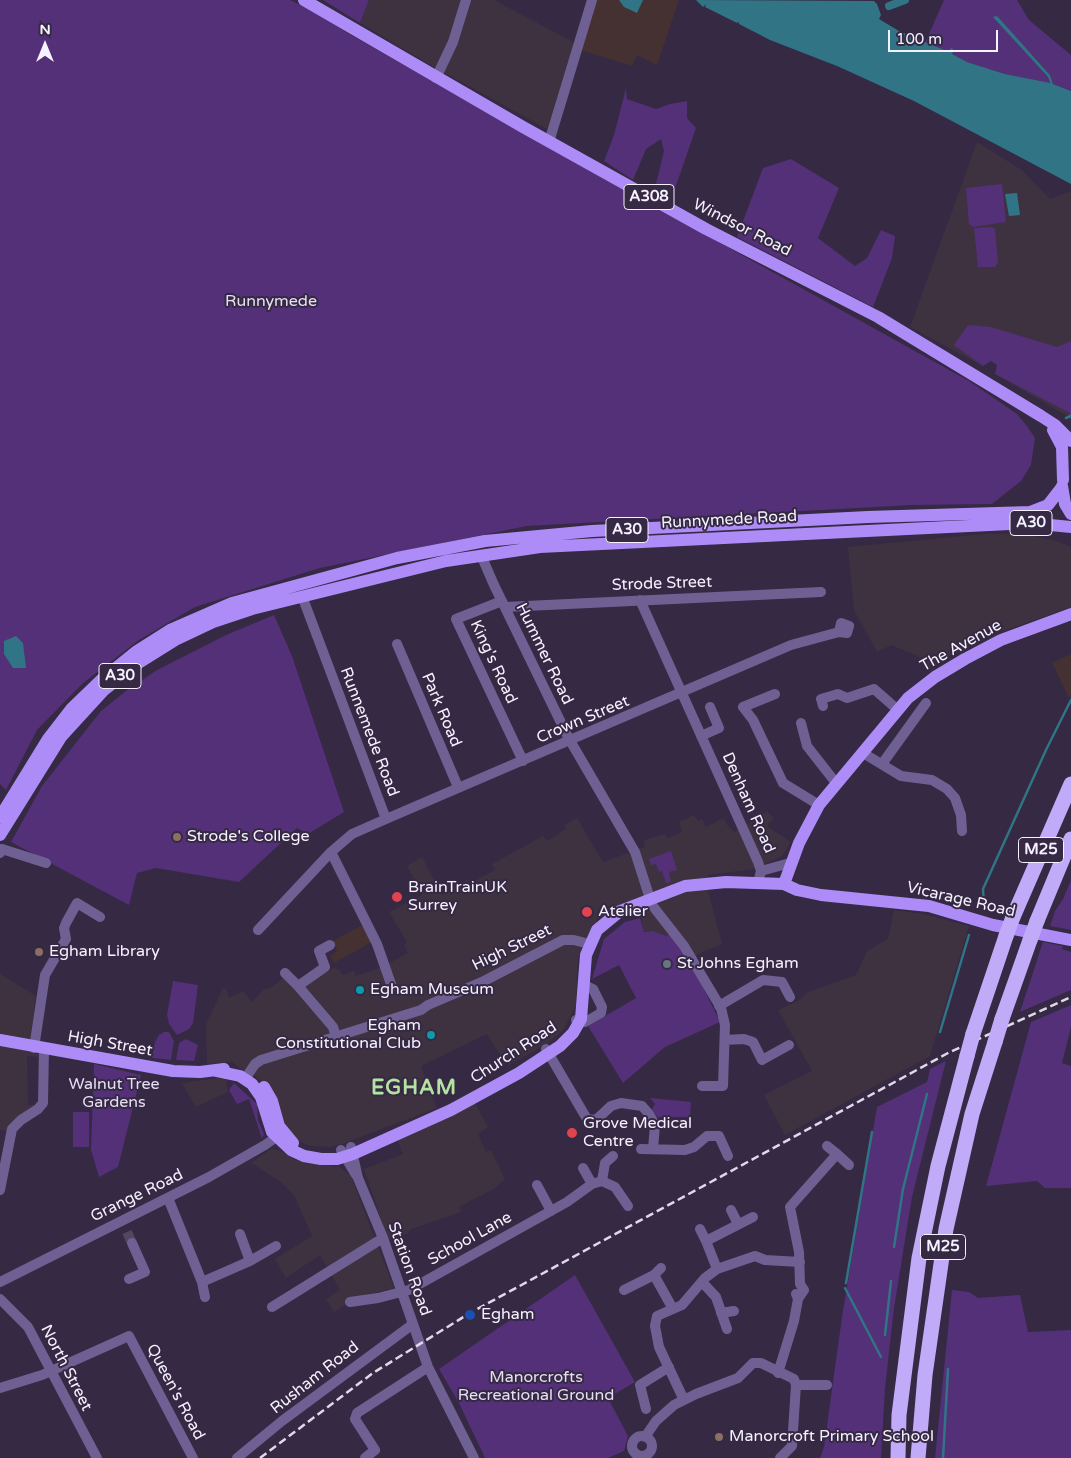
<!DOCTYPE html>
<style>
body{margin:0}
#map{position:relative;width:1071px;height:1458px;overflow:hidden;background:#352943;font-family:"Varela Round",sans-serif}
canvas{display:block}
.north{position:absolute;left:20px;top:20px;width:50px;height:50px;-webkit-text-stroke:4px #352943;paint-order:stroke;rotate:0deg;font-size:14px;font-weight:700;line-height:20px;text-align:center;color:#f6f1ff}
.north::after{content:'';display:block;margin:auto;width:18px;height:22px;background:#f6f1ff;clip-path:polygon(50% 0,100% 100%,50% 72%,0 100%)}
.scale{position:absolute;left:888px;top:30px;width:110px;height:22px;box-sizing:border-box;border:2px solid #f6f1ff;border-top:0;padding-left:6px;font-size:15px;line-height:18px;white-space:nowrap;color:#f6f1ff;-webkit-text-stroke:4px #352943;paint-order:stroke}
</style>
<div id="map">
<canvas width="1071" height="1458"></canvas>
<div class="north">N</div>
<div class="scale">100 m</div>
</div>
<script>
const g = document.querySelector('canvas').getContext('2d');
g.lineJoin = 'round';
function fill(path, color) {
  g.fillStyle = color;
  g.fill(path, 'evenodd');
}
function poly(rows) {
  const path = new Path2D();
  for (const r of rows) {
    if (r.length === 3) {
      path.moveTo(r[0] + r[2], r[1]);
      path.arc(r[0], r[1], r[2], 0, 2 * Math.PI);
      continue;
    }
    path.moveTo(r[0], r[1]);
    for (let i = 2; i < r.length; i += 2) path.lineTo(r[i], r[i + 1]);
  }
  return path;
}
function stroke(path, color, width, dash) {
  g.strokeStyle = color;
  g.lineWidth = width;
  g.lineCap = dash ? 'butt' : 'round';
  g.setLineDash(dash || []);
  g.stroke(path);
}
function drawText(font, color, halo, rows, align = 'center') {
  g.font = font + ' "Varela Round",sans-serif';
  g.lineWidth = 4;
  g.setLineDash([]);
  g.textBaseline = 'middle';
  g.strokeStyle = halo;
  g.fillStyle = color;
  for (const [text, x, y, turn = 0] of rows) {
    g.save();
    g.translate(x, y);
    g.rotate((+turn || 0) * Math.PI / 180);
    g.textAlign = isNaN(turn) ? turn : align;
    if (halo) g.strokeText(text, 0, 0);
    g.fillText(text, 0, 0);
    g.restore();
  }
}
const commercial = poly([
 [369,0,494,0,575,43,549,130,427,63,360,23],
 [977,142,1022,170,1050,199,1071,191,1071,414,1067,416,995,374,997,365,991,361,983,366,910,327],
 [984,534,1022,534,1057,541,1071,547,1071,607,975,641,928,669,918,656,891,645,877,652,854,610,848,547],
 [767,811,774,818,767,826,791,842,782,856,754,869,708,875,708,890,722,944,698,954,690,960,667,936,653,931,644,932,636,899,601,913,578,956,576,1004,564,1029,547,1044,509,1065,505,1059,503,1060,487,1034,421,1066,437,1108,345,1143,331,1147,310,1146,298,1141,286,1127,274,1095,253,1074,239,1068,233,1062,207,1064,206,1024,223,988,226,989,229,998,244,991,252,1002,264,989,271,988,289,973,302,986,333,968,340,970,342,975,354,971,356,976,382,967,408,953,404,944,407,942,389,912,422,895,407,866,422,857,442,895,467,880,469,884,495,870,492,864,543,836,547,841,566,829,564,825,577,818,603,862,645,847,644,840,665,834,667,838,682,832,679,822,694,815,698,821,702,819,706,827,724,818,727,825,735,832],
 [894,910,923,914,969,926,930,1056,785,1135,764,1095,812,1071,778,1010,800,1000,806,993,856,975,867,951,888,939],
 [0,974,36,996,30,1039,40,1057,27,1056,28,1105,39,1105,7,1131,0,1130],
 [226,1077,228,1092,196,1107,182,1083],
 [475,1103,488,1127,478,1134,486,1152,491,1150,505,1179,494,1189,460,1206,461,1212,409,1230,409,1233,388,1240,364,1169,403,1154,397,1140],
 [271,1149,281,1151,295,1160,340,1167,351,1176,394,1288,361,1296,334,1312,326,1299,340,1290,320,1255,286,1278,275,1259,312,1236,294,1195,281,1182,251,1163]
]);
const industrial = poly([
 [596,0,679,0,657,65,637,55,632,66,580,50],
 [1071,654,1071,694,1069,698,1052,663],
 [362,925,372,942,334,963,330,956,337,951,333,941]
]);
const green = poly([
 [0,0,290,0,315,12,346,32,549,148,969,381,1017,414,1027,426,1035,438,1031,465,1021,481,992,504,912,505,527,526,320,568,195,607,139,640,83,683,37,730,6,790,0,784],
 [323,0,369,0,360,23],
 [944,0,1017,0,1029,20,1071,55,1071,91,1053,84,1050,75,1035,58,994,17,1048,77,1050,84,1005,74,967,62,952,54,953,50,951,49,949,53,925,43],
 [626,88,627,99,656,109,670,104,687,101,687,118,696,128,672,197,655,188,664,151,661,139,646,149,633,180,604,161,614,135],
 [791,159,839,188,818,238,855,266,867,258,881,230,895,236,892,258,873,307,737,237,763,168],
 [1002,184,1006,222,973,227,969,224,966,188],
 [991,227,995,229,998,262,995,267,978,267,974,228],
 [968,325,991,327,1057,347,1071,341,1071,419,1067,417,1070,413,995,374,997,365,991,361,983,366,954,345],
 [274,615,292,656,344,812,308,834,297,828,239,882,156,868,137,873,129,905,11,842,42,786,101,711,126,691,157,670,226,635],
 [671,851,677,870,669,872,671,882,666,883,662,871,659,872,656,864,651,865,649,859],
 [1071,880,1071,930,1050,926,1055,911,1063,899],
 [640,918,644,932,653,931,667,936,670,934,690,960,720,1022,665,1047,623,1083,588,1026,636,998,619,965,592,979,604,939,625,922],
 [1043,942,1063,946,1062,949,1071,952,1071,990,1020,1012],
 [173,981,198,985,193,1023,189,1029,177,1035,169,1024,167,1015],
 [1071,1005,1071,1027,1062,1063,1071,1066,1071,1188,1045,1188,1037,1181,986,1186,1031,1022],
 [164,1032,169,1032,174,1041,171,1060,152,1058,155,1042,159,1035],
 [186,1039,198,1045,194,1061,176,1060,179,1043],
 [946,1061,912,1197,894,1308,885,1388,881,1458,820,1458,824,1447,842,1317,877,1107,927,1082,930,1069],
 [94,1064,141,1075,118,1167,99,1177,91,1150],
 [234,1083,257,1104,258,1120,264,1134,262,1139,249,1099,237,1104,229,1090],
 [650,1098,691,1102,690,1117,657,1117,652,1109,655,1104],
 [73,1112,89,1112,89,1147,73,1147],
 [575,1275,635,1382,608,1398,628,1436,624,1451,608,1458,485,1458,459,1403,439,1369],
 [952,1290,969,1292,978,1298,1020,1295,1028,1332,1071,1330,1071,1458,935,1458]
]);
const water = poly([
 [619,0,643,0,637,13,624,7],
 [696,0,874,1,877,4,881,15,879,19,899,31,949,52,951,48,954,50,952,54,967,62,1005,74,1050,83,1048,77,993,17,997,16,1050,75,1053,84,1071,91,1071,184,914,101,837,66,770,40,739,24,739,22,737,23,705,7,706,4,703,7],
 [1017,193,1020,215,1009,216,1005,194],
 [16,636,23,643,26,668,13,668,4,654,4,641]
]);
const stream = poly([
 [1066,418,1071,416],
 [984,909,983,889,1046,750,1071,700],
 [940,1032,969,935],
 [894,1247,903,1189,927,1094],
 [846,1283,872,1132],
 [845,1288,881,1357],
 [885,1335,891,1281],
 [943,1458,948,1369]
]);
const canal = poly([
 [889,6,905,0]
]);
const minorTunnel = poly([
 [127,1232,132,1243]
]);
const minor = poly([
 [436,78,453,42,466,0],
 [549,142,592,0],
 [481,555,494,585,568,737,635,852,652,905,684,946,721,1008,725,1025,723,1086,702,1086],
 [302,596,386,819,352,834,331,852,377,944,392,987],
 [640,600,758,862,761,871,758,883],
 [502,601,456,619,523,761],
 [505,607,821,592],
 [397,644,458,787],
 [775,694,743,707,753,720,783,783,819,805],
 [823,706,821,699,838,694,847,698,874,689,898,710],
 [801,723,807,746,836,783],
 [701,736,719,728,710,707],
 [863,753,901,776,932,780,947,789,955,798,961,815,962,831],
 [882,764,926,703],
 [386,819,791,645,839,632,847,633,849,626,841,623,839,632],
 [0,853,2,849,46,863],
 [761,871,790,863],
 [258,930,331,852],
 [330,945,319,951,325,967,298,986,333,1027,336,1037],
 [285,973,298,986],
 [719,1006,763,980,782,982,790,997],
 [576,1020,585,1022,601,1013,602,1007,593,989,584,985],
 [725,1040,744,1039,753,1042,762,1060,789,1045],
 [34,1048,45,975,66,939,64,928,66,923,77,903,100,917],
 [546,1049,587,1119,596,1120,611,1106,621,1103,642,1106,649,1114,655,1125,653,1149],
 [245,1079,255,1064,261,1060,421,1010,428,1005,484,981,563,940,574,940,589,944],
 [827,1146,837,1154],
 [351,1147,358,1178,383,1238,428,1367,474,1458],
 [641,1149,685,1150,694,1147,707,1136,719,1136,728,1156],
 [341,1150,356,1175],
 [583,1168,592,1184],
 [602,1181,605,1163,613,1156],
 [537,1185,551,1211],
 [0,1190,12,1129,21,1120,38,1109,43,1103,44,1049],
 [168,1198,202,1282,205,1297],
 [731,1210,738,1224],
 [700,1229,706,1241],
 [240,1234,250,1261],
 [717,1269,706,1241,753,1217],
 [654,1275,673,1309],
 [129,1279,145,1272,132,1243],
 [0,1282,209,1177,265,1145,282,1133],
 [202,1282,250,1261,276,1246],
 [702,1282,716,1297,727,1329],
 [624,1290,654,1275,661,1268],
 [0,1299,28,1327,97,1458],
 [798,1299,804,1290,800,1284,799,1252,790,1207,837,1154,849,1165],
 [350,1302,378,1298,409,1290,567,1202,592,1184,602,1181,615,1187,628,1206],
 [272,1307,383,1238],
 [721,1313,734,1311],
 [778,1373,794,1321,798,1299,796,1294],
 [796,1385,827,1385],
 [0,1388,42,1375,129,1336,193,1458],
 [684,1400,659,1347,655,1326,657,1316,682,1305,705,1278,717,1269,755,1256,765,1260,800,1262],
 [646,1409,640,1385,669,1367],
 [642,1446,10],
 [645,1437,656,1421,674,1405,696,1394,738,1378,753,1363,761,1363,794,1379,796,1385,792,1446,780,1458],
 [237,1458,282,1421,413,1324],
 [365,1458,375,1450,355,1419,357,1413,428,1367]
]);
const major = poly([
 [304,0,523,127,706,229,878,317,1041,416,1055,425,1071,441],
 [1053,430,1062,447,1063,480],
 [1062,486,1065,504,1071,514],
 [0,817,48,739,72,708,100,681,137,651,170,630,232,603,397,558,485,541,592,531,868,517,1030,512,1048,505,1062,487],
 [0,835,61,737,104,690,137,664,177,639,213,622,252,609,446,561,540,547,1030,523,1071,527],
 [784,884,799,843,819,805,908,698,935,677,965,659,1001,640,1071,614],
 [0,1040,173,1071,200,1072,224,1069],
 [216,1071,240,1076,252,1084,261,1097,272,1132,291,1150,304,1156,321,1159,337,1159,353,1154,451,1110,519,1073,560,1046,573,1033,581,1019,586,955,597,930,620,911,685,886,726,882,784,884,797,890,821,895,929,906,993,925,1071,940],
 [264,1087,272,1101,279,1126,293,1143]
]);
const highway = poly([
 [1013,917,1071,784],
 [1037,921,1071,839],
 [1002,1019,1030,940],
 [973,1034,1006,936],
 [898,1458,899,1415,919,1258,938,1166,967,1056],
 [918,1458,925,1375,946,1229,972,1114,995,1042]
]);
const rail = poly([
 [260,1458,373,1373,470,1313,948,1053,1071,997]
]);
const highwayBridge = poly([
 [1006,936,1013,917],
 [1030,940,1037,921],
 [995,1042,1002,1019],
 [967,1056,973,1034]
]);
const markers = [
 [177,837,5,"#8d6e63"],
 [397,897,6,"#e0444e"],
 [587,912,6,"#e0444e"],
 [39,952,5,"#8d6e63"],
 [667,964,5,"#6b7280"],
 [360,990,5,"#0f9aa8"],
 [431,1035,5,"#0f9aa8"],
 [572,1133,6,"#e0444e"],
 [470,1315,6,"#1a4fb4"],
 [719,1437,5,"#8d6e63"]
];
const shields = [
 [649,197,50],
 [1031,523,42],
 [627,530,42],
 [120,676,42],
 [1041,850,45],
 [943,1247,45]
];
const shieldNames = [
 ["A308",649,197],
 ["A30",1031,523],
 ["A30",627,530],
 ["A30",120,676],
 ["M25",1041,850],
 ["M25",943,1247]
];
const streetNames = [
 ["Windsor Road",742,228,27],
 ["Runnymede Road",729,520,-3],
 ["Strode Street",662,584,-2],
 ["The Avenue",961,646,-29],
 ["Hummer Road",544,654,64],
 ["King's Road",493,662,65],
 ["Park Road",441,710,67],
 ["Crown Street",583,720,-23],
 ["Runnemede Road",369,732,69],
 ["Denham Road",748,803,66],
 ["Vicarage Road",961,900,13],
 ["High Street",512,948,-26],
 ["High Street",110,1044,10],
 ["Church Road",514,1053,-33],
 ["Grange Road",137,1196,-26],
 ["School Lane",470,1239,-29],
 ["Station Road",409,1269,70],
 ["North Street",66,1368,63],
 ["Rusham Road",315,1378,-38],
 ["Queen's Road",175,1392,62]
];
const parkNames = [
 ["Runnymede",271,302],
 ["Walnut Tree",114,1085],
 ["Gardens",114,1103],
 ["Manorcrofts",536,1378],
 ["Recreational Ground",536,1396]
];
const poiNames = [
 ["Strode's College",187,837],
 ["BrainTrainUK",408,888],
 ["Surrey",408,906],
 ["Atelier",598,912],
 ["Egham Library",49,952],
 ["St Johns Egham",677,964],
 ["Egham Museum",370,990],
 ["Egham",421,1026,"right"],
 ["Constitutional Club",421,1044,"right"],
 ["Grove Medical",583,1124],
 ["Centre",583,1142],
 ["Egham",481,1315],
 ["Manorcroft Primary School",729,1437]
];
const districtNames = [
 ["EGHAM",414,1088]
];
fill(commercial, '#3e3241');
fill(industrial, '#453131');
fill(green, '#533077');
fill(water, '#317486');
stroke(stream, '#317486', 2.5);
stroke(canal, '#317486', 8);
stroke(minorTunnel, '#52475f', 10, [10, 5]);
stroke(minor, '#6f6093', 10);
stroke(major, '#ae8cf7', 12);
stroke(highway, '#c1abf8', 15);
stroke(rail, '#dfd9e9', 2.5, [8, 4]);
stroke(highwayBridge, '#c1abf8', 15);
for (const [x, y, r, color] of markers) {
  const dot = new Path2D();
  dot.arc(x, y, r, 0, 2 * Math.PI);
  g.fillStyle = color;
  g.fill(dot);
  stroke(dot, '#352943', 2);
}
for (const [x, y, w] of shields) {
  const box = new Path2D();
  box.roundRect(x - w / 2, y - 12.5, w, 25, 4);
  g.fillStyle = '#352943';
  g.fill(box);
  stroke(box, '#f6f1ff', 1);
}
drawText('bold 15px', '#f6f1ff', null, shieldNames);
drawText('16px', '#f6f1ff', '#352943', streetNames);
drawText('16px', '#e7def4', '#352943', parkNames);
drawText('16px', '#f6f1ff', '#352943', poiNames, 'left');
g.letterSpacing = '1px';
drawText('bold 21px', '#b4e2a1', '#352943', districtNames);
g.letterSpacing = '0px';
</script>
